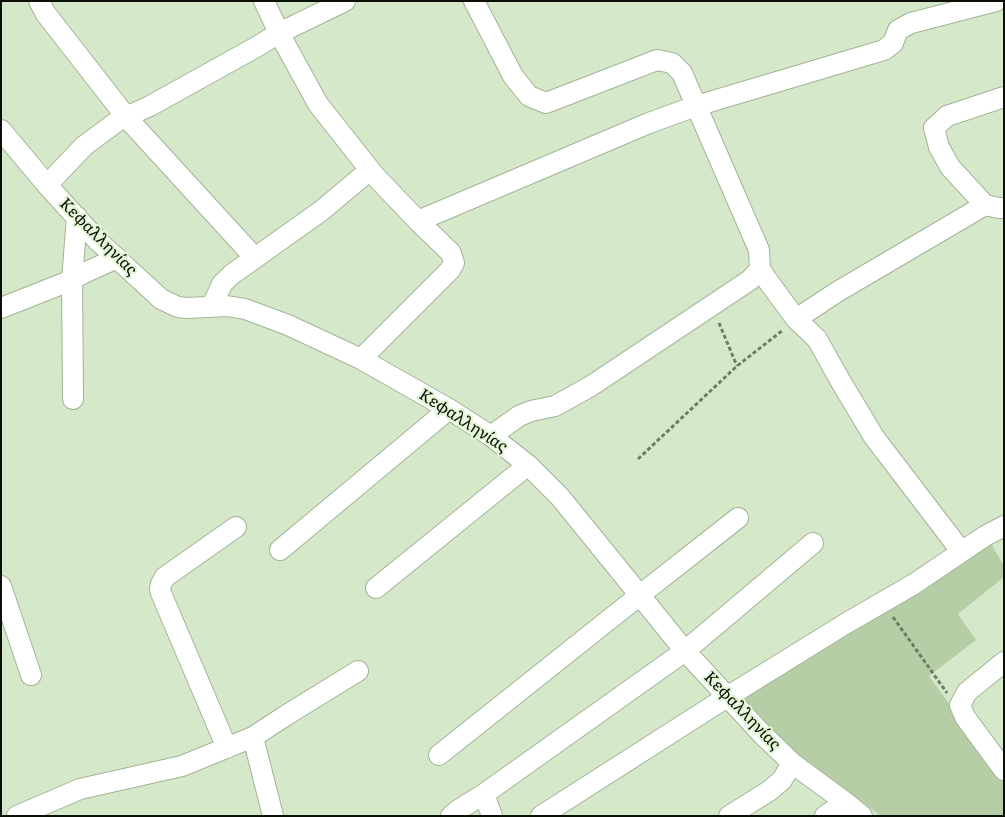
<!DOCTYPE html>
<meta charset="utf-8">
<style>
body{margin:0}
#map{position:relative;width:1005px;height:817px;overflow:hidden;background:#d5e9ca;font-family:Literata,serif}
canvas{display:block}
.frame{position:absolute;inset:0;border:2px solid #0a1006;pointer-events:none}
</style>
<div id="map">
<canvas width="1005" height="817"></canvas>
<div class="frame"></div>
</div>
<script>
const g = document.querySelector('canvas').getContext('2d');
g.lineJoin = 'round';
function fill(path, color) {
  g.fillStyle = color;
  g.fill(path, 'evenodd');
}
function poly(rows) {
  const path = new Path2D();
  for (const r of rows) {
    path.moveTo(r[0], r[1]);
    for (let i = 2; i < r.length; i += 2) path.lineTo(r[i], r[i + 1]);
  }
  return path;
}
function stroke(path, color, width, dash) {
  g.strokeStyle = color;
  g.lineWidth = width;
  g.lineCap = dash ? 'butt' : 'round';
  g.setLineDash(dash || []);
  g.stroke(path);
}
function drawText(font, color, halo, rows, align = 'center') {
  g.font = font + ' Literata,serif';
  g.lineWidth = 4.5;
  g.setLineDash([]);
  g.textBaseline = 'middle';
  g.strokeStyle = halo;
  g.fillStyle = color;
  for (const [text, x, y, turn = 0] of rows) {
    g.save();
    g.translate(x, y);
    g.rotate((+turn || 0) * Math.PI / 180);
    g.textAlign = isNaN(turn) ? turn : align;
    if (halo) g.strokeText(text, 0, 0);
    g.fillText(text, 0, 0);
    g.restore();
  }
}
const green = poly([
 [990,542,1004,566,1004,577,958,614,976,640,929,676,1004,779,1004,816,881,816,798,754,748,707,744,701,747,693]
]);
const path = poly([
 [719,323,737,366],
 [638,459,737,366,783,330],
 [893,617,947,693]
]);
const minor = poly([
 [39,1,46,14,127,118,255,258,231,275,222,284,212,306],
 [264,1,279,33,318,104,374,175,418,221,451,253,454,263,450,270,361,359],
 [474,1,513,76,529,96,546,103,657,60,672,63,682,73,759,250,760,269,750,280,591,386,555,406,531,411,519,416,491,436],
 [1,130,47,185,98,241,161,299,178,307,187,308,227,306,245,309,288,325,361,359,449,409,491,436,528,465,560,497,685,651,762,734,792,763,845,802,862,816],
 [47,185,84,146,119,120,150,106,258,46,279,33,345,1],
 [985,205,950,167,939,147,934,128,947,116,1004,97],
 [418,221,649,123,696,106,884,50,893,43,898,30,911,23,996,1],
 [255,258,321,211,370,170],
 [760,269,768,281,796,319,817,339,841,382,874,437,961,551],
 [1,308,72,280,82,274,117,258],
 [796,319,837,292,985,205,999,208,1004,208],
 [73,399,72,280,77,217],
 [280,550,449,409],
 [1,586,31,675],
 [376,588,528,465],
 [1004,662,967,692,960,705,965,717,1004,770],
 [253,737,273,816],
 [227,748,161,593,160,589,161,584,165,577,236,527],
 [439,755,640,595,738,518],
 [484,794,492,816],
 [17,816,80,789,182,766,253,737,285,716,358,671],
 [451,816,458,810,484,794,685,651,813,543],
 [541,816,727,697,845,624,914,584,985,536,1004,526],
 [729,816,769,791,782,780,792,763],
 [825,816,845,802]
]);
const streetNames = [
 ["Κεφαλληνίας",98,237,45],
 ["Κεφαλληνίας",463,421,33],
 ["Κεφαλληνίας",742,711,46]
];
fill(green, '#b5cea5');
stroke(minor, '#a2b496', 22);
stroke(path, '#6e7b67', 3, [4, 2.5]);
stroke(minor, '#fff', 20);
drawText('16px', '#0a1006', '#e3f6d7', streetNames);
</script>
